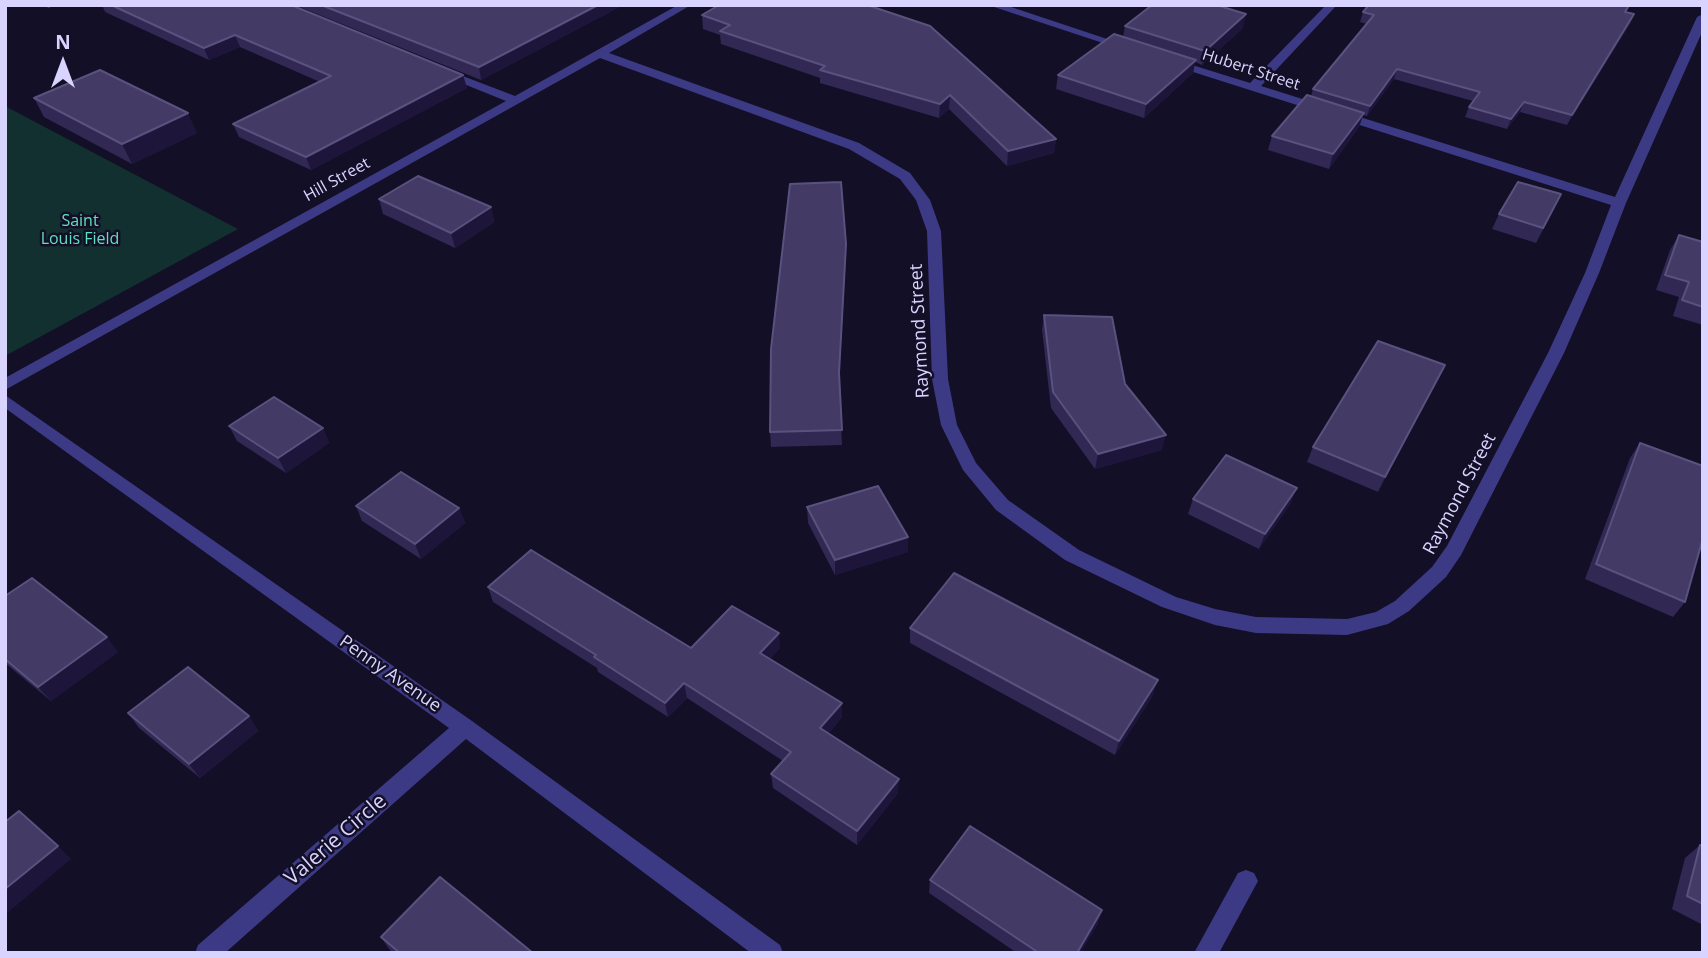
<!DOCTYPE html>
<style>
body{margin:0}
#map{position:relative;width:1708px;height:958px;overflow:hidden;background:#130f26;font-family:"Open Sans",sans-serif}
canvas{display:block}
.frame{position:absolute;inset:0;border:7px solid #d9d4ff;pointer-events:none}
.north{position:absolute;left:28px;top:28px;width:70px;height:70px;-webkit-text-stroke:5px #130f26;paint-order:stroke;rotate:0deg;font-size:19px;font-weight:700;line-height:28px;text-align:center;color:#d9d4ff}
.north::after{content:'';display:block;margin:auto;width:24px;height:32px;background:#d9d4ff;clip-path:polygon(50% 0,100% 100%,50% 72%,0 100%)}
</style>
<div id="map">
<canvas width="1708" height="958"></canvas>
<div class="frame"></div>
<div class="north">N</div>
</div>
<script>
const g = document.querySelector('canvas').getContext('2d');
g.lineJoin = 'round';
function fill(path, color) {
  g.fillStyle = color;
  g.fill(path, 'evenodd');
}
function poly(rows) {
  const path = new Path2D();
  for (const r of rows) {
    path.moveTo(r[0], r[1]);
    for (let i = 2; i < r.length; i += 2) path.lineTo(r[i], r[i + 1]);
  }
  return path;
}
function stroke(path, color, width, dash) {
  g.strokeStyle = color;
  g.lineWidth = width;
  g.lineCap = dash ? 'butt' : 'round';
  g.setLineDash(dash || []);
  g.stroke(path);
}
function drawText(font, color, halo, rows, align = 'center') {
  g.font = font + ' "Open Sans",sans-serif';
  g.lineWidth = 5;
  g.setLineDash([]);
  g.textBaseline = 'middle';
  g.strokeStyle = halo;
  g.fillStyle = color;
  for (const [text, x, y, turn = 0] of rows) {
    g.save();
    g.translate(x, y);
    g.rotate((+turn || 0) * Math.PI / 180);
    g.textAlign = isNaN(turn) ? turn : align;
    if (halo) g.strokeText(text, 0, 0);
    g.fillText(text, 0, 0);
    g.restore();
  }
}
const green = poly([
 [5,106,238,229,5,356]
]);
const minor = poly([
 [42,5,54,5,49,8,42,5],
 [678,5,691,5,609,53,859,143,910,173,930,200,941,231,948,379,957,425,976,463,1008,500,1079,550,1176,597,1215,609,1256,617,1347,619,1376,612,1395,601,1432,567,1447,546,1548,353,1585,273,1611,205,1168,64,1168,60,1176,60,1250,83,1326,5,1337,5,1261,86,1615,197,1697,17,1703,14,1703,30,1626,203,1599,273,1564,353,1461,555,1446,577,1409,611,1388,624,1347,635,1256,633,1215,625,1162,607,1065,560,996,510,963,470,941,425,932,379,927,231,916,200,900,179,849,149,600,58,5,390,5,378,506,101,439,74,439,70,447,70,515,96,678,5],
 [988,5,1005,5,1134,48,1124,50,988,5],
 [5,395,472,721,780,945,783,953,751,953,466,739,225,953,195,953,198,945,449,728,5,408,5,395],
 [1246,870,1254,873,1258,881,1219,953,1194,953,1238,873,1246,870]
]);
const wall = poly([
 [102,5,291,5,463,75,467,88,311,170,239,137,233,124,320,82,240,47,209,60,105,12],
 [295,5,623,5,481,80],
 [867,5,1056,139,1054,153,1007,166,949,109,939,118,820,83,820,78,721,44,720,35,703,29,702,15],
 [1369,5,1631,5,1626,12,1634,14,1630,24,1567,125,1520,112,1507,129,1465,117,1469,107,1473,101,1394,79,1367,116,1363,115,1359,127,1329,169,1268,150,1272,136,1311,96,1313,89,1367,24,1360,22,1363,12],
 [1125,26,1243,28,1202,65,1195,62,1193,73,1144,118,1056,89,1058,75,1123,37],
 [34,98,197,133,132,164,44,117],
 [379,199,491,207,494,222,455,248,383,214],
 [1554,209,1536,243,1492,229,1499,214],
 [1679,235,1703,242,1703,325,1673,316,1679,297,1656,290,1670,250],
 [846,244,839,383,842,445,771,447,770,432],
 [1044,315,1162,450,1095,469,1051,408,1042,330],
 [1445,365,1378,492,1307,462,1313,447],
 [229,426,323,428,329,443,286,473,237,441],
 [1640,443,1685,602,1673,617,1585,579,1630,458],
 [1193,499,1291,503,1259,549,1188,514],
 [356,506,459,508,465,523,421,559,362,521],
 [807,507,908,537,908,552,835,575,808,523],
 [488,587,691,648,780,648,770,659,842,717,828,734,898,793,857,845,773,788,771,774,783,761,687,698,668,717,598,672,597,668,493,602],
 [5,596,118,652,51,701,5,663],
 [910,628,1153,695,1115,755,910,643],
 [128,713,249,716,258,731,200,778,139,728],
 [1700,845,1703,846,1703,925,1672,909,1685,858],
 [930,880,1098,923,1080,953,1017,953,929,893],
 [381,937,533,953,393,953,389,949]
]);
const shadedWall = poly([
 [598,5,623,5,481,80,479,67],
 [1246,14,1243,28,1202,65,1205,51],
 [1634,14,1630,24,1567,125,1572,115],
 [235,35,240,47,209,60,204,48],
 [1196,60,1193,73,1144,118,1146,104],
 [1397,69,1394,79,1367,116,1370,106],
 [463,75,467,88,311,170,306,157],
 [950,95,949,109,939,118,940,104],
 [1524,102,1520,112,1507,129,1511,119],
 [188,113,197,133,132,164,122,144],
 [1364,113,1359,127,1329,169,1333,154],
 [1056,139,1054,153,1007,166,1008,151],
 [491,207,494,222,455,248,451,233],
 [846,244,846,258,839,388,839,373],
 [1445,365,1438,380,1378,492,1385,477],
 [323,428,329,443,286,473,278,458],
 [1166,435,1162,450,1095,469,1098,454],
 [1297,488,1291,503,1259,549,1265,534],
 [459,508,465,523,421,559,415,544],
 [908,537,908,552,835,575,835,560],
 [779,633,780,648,762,668,760,653],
 [107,637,118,652,51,701,38,687],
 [1158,680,1153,695,1115,755,1119,741],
 [684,683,687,698,668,717,665,703],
 [842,703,842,717,820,743,820,728],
 [249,716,258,731,200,778,189,764],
 [899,779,898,793,857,845,857,831],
 [58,846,71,859,5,915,5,889],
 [1102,910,1098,923,1080,953,1077,953]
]);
const building = poly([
 [111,5,291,5,463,75,306,157,233,124,331,76,235,35,204,48,111,5],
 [321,5,598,5,479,67,321,5],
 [719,5,867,5,930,26,1056,139,1008,151,950,95,940,104,820,70,825,66,720,31,730,25,702,15,719,5],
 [1152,5,1216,5,1246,14,1205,51,1125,26,1152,5],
 [1369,5,1629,5,1625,12,1634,14,1572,115,1524,102,1511,119,1469,107,1480,92,1397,69,1370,106,1313,89,1374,15,1363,12,1369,5],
 [1114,34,1196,60,1146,104,1058,75,1114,34],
 [100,70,188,113,122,144,34,98,100,70],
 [1307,95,1364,113,1333,154,1272,136,1307,95],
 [418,176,491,207,451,233,379,199,418,176],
 [841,182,846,244,839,373,842,430,770,432,771,349,790,184,841,182],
 [1518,182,1561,194,1543,228,1499,214,1518,182],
 [1679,235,1703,242,1703,307,1682,300,1689,282,1665,275,1679,235],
 [1044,315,1112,317,1125,384,1166,435,1098,454,1053,392,1044,315],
 [1378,341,1445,365,1385,477,1313,447,1378,341],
 [274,397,323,428,278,458,229,426,274,397],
 [1640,443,1703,466,1703,538,1685,602,1596,564,1640,443],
 [1226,455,1297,488,1265,534,1193,499,1226,455],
 [401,472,459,508,415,544,356,506,401,472],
 [878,486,908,537,835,560,807,507,878,486],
 [531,550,691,648,732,606,779,633,760,653,842,703,820,728,899,779,857,831,771,774,791,752,684,683,665,703,594,657,596,655,488,587,531,550],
 [954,573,1158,680,1119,741,910,628,954,573],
 [32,578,107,637,38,687,5,659,5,596,32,578],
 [188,667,249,716,189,764,128,713,188,667],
 [19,811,58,846,5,889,5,822,19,811],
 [970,826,1102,910,1077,953,1039,953,930,880,970,826],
 [1700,845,1703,846,1703,904,1687,896,1700,845],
 [440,877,533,953,400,953,381,937,440,877]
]);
const farStreetnames = [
 ["Hubert Street",1251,70,18],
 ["Hill Street",337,180,-29]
];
const farParknames = [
 ["Saint",80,221],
 ["Louis Field",80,239]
];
const streetNames = [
 ["Raymond Street",920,331,-93],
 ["Raymond Street",1460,494,-62],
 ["Penny Avenue",390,674,35]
];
const nearStreetnames = [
 ["Valerie Circle",336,840,-41]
];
fill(green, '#12302f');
fill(minor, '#3d3a85');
fill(wall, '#312854');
fill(shadedWall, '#1d163a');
fill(building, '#433a66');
stroke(building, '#5a527e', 2);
drawText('16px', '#d9d4ff', '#130f26', farStreetnames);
drawText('16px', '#5fe0c0', '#130f26', farParknames);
drawText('18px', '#d9d4ff', '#130f26', streetNames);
drawText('21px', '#d9d4ff', '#130f26', nearStreetnames);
</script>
